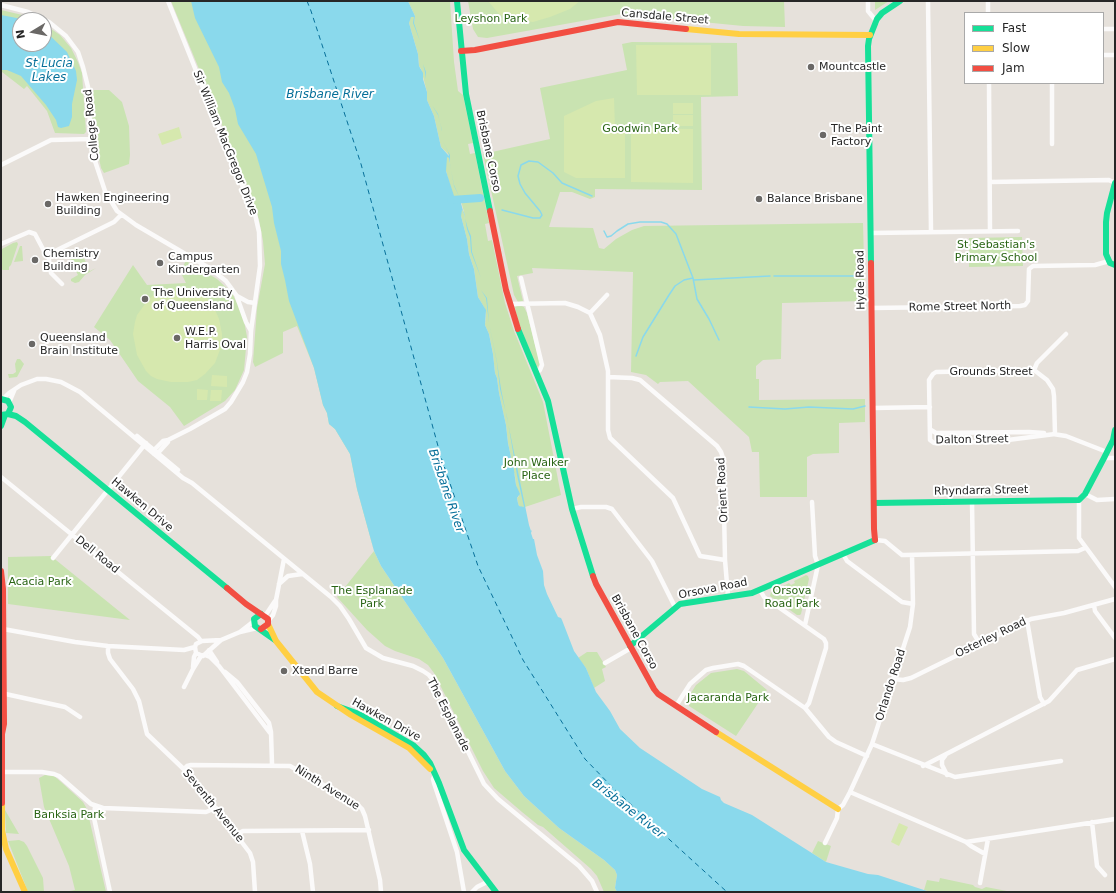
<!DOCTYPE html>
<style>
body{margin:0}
#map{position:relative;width:1116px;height:893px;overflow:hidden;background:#e6e1db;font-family:"DejaVu Sans",sans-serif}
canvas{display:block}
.frame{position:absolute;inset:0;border:2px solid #272727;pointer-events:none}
.legend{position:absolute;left:964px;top:12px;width:140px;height:72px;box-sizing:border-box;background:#fff;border:1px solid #a9a9a9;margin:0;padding:5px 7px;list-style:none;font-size:12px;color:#272727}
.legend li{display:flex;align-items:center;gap:8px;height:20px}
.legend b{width:20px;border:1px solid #a9a9a9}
.north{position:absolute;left:12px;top:12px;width:40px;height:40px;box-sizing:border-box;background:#fff;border:1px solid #a9a9a9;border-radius:50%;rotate:260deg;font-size:11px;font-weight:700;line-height:16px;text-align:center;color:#272727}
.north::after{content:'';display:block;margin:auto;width:14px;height:18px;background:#6a6866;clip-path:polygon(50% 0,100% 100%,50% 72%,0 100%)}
</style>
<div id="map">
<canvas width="1116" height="893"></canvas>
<div class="frame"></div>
<ul class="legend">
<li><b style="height:5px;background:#16e098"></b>Fast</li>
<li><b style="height:5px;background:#ffcf43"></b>Slow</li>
<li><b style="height:5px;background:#f24e42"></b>Jam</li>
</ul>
<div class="north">N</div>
</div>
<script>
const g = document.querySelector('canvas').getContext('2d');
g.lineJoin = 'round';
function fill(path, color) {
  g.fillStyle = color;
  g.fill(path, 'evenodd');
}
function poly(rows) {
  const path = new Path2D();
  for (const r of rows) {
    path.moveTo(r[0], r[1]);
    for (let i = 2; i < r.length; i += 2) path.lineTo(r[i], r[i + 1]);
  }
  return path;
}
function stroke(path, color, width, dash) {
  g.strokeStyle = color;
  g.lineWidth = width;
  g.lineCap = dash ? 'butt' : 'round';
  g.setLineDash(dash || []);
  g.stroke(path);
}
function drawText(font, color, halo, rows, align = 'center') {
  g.font = font + ' "DejaVu Sans",sans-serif';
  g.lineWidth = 4;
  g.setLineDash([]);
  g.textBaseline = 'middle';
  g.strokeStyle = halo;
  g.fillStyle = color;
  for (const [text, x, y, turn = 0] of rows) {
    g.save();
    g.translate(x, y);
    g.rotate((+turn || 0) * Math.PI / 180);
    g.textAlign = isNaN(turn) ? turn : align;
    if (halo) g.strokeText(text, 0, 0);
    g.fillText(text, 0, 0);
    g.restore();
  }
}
const green = poly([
 [171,1,215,1,349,437,374,551,381,566,443,658,505,771,524,796,559,828,604,860,615,870,617,875,615,888,617,892,604,892,597,876,591,869,543,827,538,825,522,812,494,788,483,771,434,673,428,665,419,659,395,651,385,646,367,630,337,597,374,551,357,489,350,454,335,429,329,424,327,413,323,405,314,368,297,326,283,332,283,353,255,367,253,362,257,308,265,264,263,241,259,220,253,200],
 [408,1,450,1,454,62,458,91,463,95,473,143,468,144,470,154,475,153,489,223,485,224,488,241,492,240,505,303,514,331,543,402,561,495,525,507,521,507,519,506,518,503,517,498,519,496,516,485,515,476,510,459,511,457,508,443,506,425,499,393,497,378,495,373,493,354,489,334,485,325,486,313,484,307,478,297,474,269,469,254,467,239,461,216,461,211,463,210,465,219,464,212,460,197,454,199,453,197,446,171,446,157,448,157,449,158,449,164,450,156,441,147,434,116,427,100,427,92,421,69,419,66,418,54,409,23,410,17,414,17,414,22,415,16],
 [468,1,784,1,785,27,743,26,621,14,487,38,478,37,473,29],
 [875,1,889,1,875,10],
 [1,10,31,17,37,20,20,20,20,44,44,44,44,24,60,35,71,48,78,62,82,73,86,132,84,134,55,133,47,111,27,86,24,89,2,72,1,72],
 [632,42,737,43,738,96,701,97,702,190,595,189,595,197,590,199,572,192,560,192,549,227,593,228,599,248,604,249,616,239,632,230,644,226,863,223,865,301,782,303,781,359,763,360,756,366,756,379,759,379,759,400,865,399,865,422,839,423,839,453,813,454,807,457,807,497,760,497,759,452,752,452,749,437,688,381,660,382,658,384,646,375,631,372,633,272,532,268,533,273,517,276,523,301,518,302,514,295,483,154,550,139,540,88,627,70,622,44],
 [94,90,109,90,122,102,129,126,130,155,129,164,104,173,101,168,93,129,91,93],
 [1022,237,1023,266,969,267,969,238],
 [17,242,18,244,11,265,9,267,9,270,3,270,1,269,2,249,13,243],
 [20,246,22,246,23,261,14,262],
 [82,254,90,271,96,268,85,275,79,282,75,283,71,281,71,279,78,275,70,260],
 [186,261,217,279,232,293,243,315,247,337,244,370,235,390,225,401,184,426,170,407,138,381,110,340,94,327,133,265,147,285,186,283,180,271],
 [519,305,524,307,527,313,540,364,538,367,536,366,517,318,515,307],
 [17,359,20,359,24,364,17,377,9,378,8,374,13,374,16,372,15,364],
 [51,556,130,620,8,604,8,557],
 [806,575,808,576,809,579,801,614,800,615,797,615,770,596,771,592,789,583,791,585,795,583,794,581],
 [587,652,597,652,606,667,602,669,605,681,594,688,586,668,578,658],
 [737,669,744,671,767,690,736,736,689,706,689,696,696,685,711,673],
 [45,775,54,776,60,781,83,802,87,809,106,892,64,892,75,890,69,866,44,807,39,778],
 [5,810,19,834,6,833],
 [19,840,24,842,27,846,43,878,44,892,28,892,8,841],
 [818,841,831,846,826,862,812,853],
 [940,878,973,885,975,887,982,889,986,887,1012,892,930,892,924,890,927,880,939,882]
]);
const pitch = poly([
 [488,1,580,1,570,9,550,17,533,22,509,19,499,14],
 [636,45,711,45,711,95,637,95],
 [614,98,615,129,625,129,625,178,576,178,564,172,564,116,596,101],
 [693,103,693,114,673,114,673,103],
 [673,115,693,115,693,126,673,126],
 [179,127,182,138,162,145,158,134],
 [631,128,693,129,693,183,631,182],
 [180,290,201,294,205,296,213,305,219,319,222,334,222,341,221,347,215,363,205,374,197,380,188,382,171,382,157,379,151,376,146,371,137,355,133,334,135,322,137,315,145,304,150,298,155,294,165,291],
 [212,375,227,376,227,387,211,386],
 [197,389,208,390,207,400,197,400],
 [211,390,222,390,221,401,210,401],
 [899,823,908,827,899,846,891,842]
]);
const water = poly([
 [191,1,408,1,415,16,414,23,420,41,423,64,426,72,425,79,430,87,432,105,438,114,442,131,442,140,450,155,450,164,454,185,459,196,468,229,471,236,472,252,481,278,481,290,487,298,489,323,497,362,501,389,529,525,531,531,532,530,531,533,533,539,534,539,537,555,543,571,544,585,547,594,558,617,561,618,562,620,574,651,586,668,596,692,610,711,620,729,640,748,702,789,720,797,721,800,724,803,752,815,826,862,868,874,878,875,930,892,617,892,615,888,617,875,615,870,604,860,559,828,524,796,505,771,443,658,381,566,374,551,357,489,350,454,335,429,329,424,327,413,323,405,314,368,289,301,285,280,281,264,281,251,274,223,272,207,256,154,238,124,235,109,229,93,222,82,219,67,195,18],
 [411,17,414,17,413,23,420,41,423,64,425,72,425,79,430,87,432,105,438,115,442,130,442,140,448,151,449,156,441,147,434,116,427,100,427,92,423,79,423,73,419,66,418,54,409,23],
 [447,157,449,158,454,186,459,196,455,199,446,171],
 [462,210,464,212,467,229,470,237,471,252,481,278,481,290,486,298,489,323,497,363,500,389,507,417,517,475,524,507,519,506,518,503,517,498,520,494,516,485,513,463,510,459,511,457,508,443,506,425,499,393,497,378,495,373,493,354,489,334,485,325,486,310,478,297,474,269,469,254,467,239,461,216],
 [1,15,27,20,20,20,20,44,44,44,44,30,67,52,76,71,77,80,72,104,72,117,69,126,61,128,58,127,56,120,46,105,21,76,7,70,1,70]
]);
const stream = poly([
 [502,210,533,218,540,218,542,215,540,211,525,193,520,184,518,176,521,165,529,161,538,162,553,173,562,183,592,196],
 [604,231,607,237,611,236,617,231,628,224,640,222,661,222,667,224,676,234,693,278,697,299,709,319,719,340],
 [774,276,864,276],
 [694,280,770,276],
 [636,356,643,337,669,295,675,286,684,280,693,278],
 [749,407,785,409,809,407,853,409,865,406]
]);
const river = poly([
 [451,200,480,198]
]);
const ferry = poly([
 [307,1,311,11,361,164,441,457,478,566,523,660,585,759,614,789,727,892]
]);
const street = poly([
 [868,1,868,11,877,22],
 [928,1,931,231],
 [988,1,988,13],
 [1,5,28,12,49,22,66,36,78,52,83,67,88,87,90,127,94,158,105,191,117,211,136,225,211,269,226,281,237,296,248,302,255,303],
 [1103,29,1115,29],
 [1103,55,1115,55],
 [989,83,990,231],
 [1052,83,1052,144],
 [1,165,51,140,91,139],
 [990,182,1109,180,1115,183],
 [871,233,1018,231],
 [1,244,29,232,35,234,44,251,51,253,114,222,121,215],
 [48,253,51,273,62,284],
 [521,278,542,365,540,370,537,373],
 [237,297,246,322,251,331],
 [510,304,565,303,578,307,590,313,600,335,608,371,608,430,610,438,673,498,700,556,725,560],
 [871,308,1020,306,1025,305,1028,301,1029,269,1033,266,1095,265,1109,261],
 [590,313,607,295],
 [1034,370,1047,380,1053,389,1054,396,1055,434,992,442,934,443,930,440,929,380,933,374,936,372,1034,370],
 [1034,370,1037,363,1066,334],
 [608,377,632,378,640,380,717,446,721,452,723,458,725,560,728,596],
 [3,399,9,393,21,385,37,379,46,379,61,382,80,392,183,478,192,483,331,597,340,606,349,619,366,648,383,658,413,666,423,671,429,675,433,680,484,784,498,799,579,866,592,881,597,892],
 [9,403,14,391],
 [873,408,930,407],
 [931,430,936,433,1029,432,1044,433],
 [1053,434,1066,436,1107,452],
 [137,436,178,470],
 [154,454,154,450,163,441,168,440,190,429,225,409,231,402,243,382,247,372,250,354,251,331,260,266,259,232,254,210,242,185,168,1],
 [157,454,168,442,168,440],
 [1104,458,1115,458],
 [1,477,198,637,201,641],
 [1085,494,1097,500,1115,499],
 [1079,500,1079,538,1115,587],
 [972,501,974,634,980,644],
 [572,509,581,507,606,507,612,509,652,561,675,607],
 [876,540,885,541,902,555,905,555,1078,551,1085,548],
 [843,554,847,561,902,602,913,604],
 [53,558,146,443],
 [279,584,288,576,302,574],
 [760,590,764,597,824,639,826,643,826,648,809,703,805,708],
 [1094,605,1095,611,1115,638],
 [265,616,275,601],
 [1027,620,1040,697,1044,704],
 [268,621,273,615,276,606,276,600,284,559],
 [805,625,818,565,815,556,812,502],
 [3,629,75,642,108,646,184,650,195,647,196,644,202,641,221,640],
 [240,632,254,621],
 [108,646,108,653,110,659,133,689,139,701,147,734,192,777,250,853,253,862,255,892],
 [195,647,196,653,203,656,221,640,240,632,257,628],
 [209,650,217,662],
 [205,655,210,657,219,666,270,733],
 [605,663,631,648],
 [193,667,194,657,196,653],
 [225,672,237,682,269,723,271,732,272,764],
 [893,679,903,680,911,678,1031,619,1064,613,1115,599],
 [184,687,193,669,201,656],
 [1,693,65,707,80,717],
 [676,706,690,684,706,670,713,668,738,664,744,666,805,708,829,737,836,742,867,756],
 [872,744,955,777,1061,761],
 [945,756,942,760,942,765,947,775],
 [923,766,1049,701,1077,670,1115,659],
 [184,769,187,766,191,765,290,766,357,804,362,809,365,816,380,880,381,892],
 [1,772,42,772,54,774,59,776,91,804,103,808,206,812,216,808],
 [435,775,433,779,434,783,457,852,464,892],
 [850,792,966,842,1115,819],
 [95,806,94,818,110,892],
 [1092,822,1097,866,1105,875],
 [302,831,310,864,313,892],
 [236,835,243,831,369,830],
 [966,842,971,846,985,854],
 [825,843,837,818,838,809,843,805,850,792,872,744,910,627,913,604,912,555],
 [980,883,988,839],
 [472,892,477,887,487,882]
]);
const fast = poly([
 [457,1,466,94,490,211],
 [1115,183,1107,213,1106,222,1106,254,1110,263,1115,265],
 [871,263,868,46,869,39,877,19,882,13,900,1],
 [518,329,548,401,572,509,593,576],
 [1,399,8,401,11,407,8,414,1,415],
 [8,414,16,416,25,422,227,588],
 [1,426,5,415],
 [874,503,1079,500,1085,494,1104,458,1113,440,1115,430],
 [261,614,254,619,255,626,275,640],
 [630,646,680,604,752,593,875,540],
 [337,706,359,714,413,745,424,755,430,763,439,783,464,850,496,892]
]);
const slow = poly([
 [686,29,739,34,870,35],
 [268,624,276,641,317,692,351,715,409,748,430,769],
 [716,732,838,809],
 [2,803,2,830,6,849,25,892]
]);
const jam = poly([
 [461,51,475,50,618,22,686,29],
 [490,211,506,290,518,329],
 [871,263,874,529,875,540],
 [1,571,3,589,4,724,2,734,2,803],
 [593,576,596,584,654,689,658,694,716,732],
 [227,588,246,604,268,619,268,624,261,629]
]);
const markers = [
 [811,67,4,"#6a6866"],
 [823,135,4,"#6a6866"],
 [759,199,4,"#6a6866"],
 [48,204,4,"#6a6866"],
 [35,260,4,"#6a6866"],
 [160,263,4,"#6a6866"],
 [145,299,4,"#6a6866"],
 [177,338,4,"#6a6866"],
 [32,344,4,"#6a6866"],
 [284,671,4,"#6a6866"]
];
const streetNames = [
 ["Cansdale Street",665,17,5],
 ["College Road",92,125,-96],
 ["Sir William MacGregor Drive",225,143,68],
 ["Brisbane Corso",488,151,78],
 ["Hyde Road",861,280,-91],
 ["Rome Street North",960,307,-1],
 ["Grounds Street",991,372],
 ["Dalton Street",972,440,-1],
 ["Orient Road",723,490,-93],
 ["Rhyndarra Street",981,491,-1],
 ["Hawken Drive",142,505,40],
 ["Dell Road",97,555,39],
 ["Orsova Road",713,589,-11],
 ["Brisbane Corso",634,632,61],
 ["Osterley Road",991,638,-26],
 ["Orlando Road",891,685,-72],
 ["The Esplanade",448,715,63],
 ["Hawken Drive",386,720,29],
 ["Ninth Avenue",327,788,32],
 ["Seventh Avenue",213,806,51]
];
const parkNames = [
 ["Leyshon Park",491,19],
 ["Goodwin Park",640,129],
 ["St Sebastian's",996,245],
 ["Primary School",996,258],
 ["John Walker",536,463],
 ["Place",536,476],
 ["Acacia Park",40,582],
 ["The Esplanade",372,591],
 ["Park",372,604],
 ["Orsova",792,591],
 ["Road Park",792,604],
 ["Jacaranda Park",728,698],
 ["Banksia Park",69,815]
];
const poiNames = [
 ["Mountcastle",819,67],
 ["The Paint",831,129],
 ["Factory",831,142],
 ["Hawken Engineering",56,198],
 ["Building",56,211],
 ["Balance Brisbane",767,199],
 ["Chemistry",43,254],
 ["Building",43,267],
 ["Campus",168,257],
 ["Kindergarten",168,270],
 ["The University",153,293],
 ["of Queensland",153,306],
 ["W.E.P.",185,332],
 ["Harris Oval",185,345],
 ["Queensland",40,338],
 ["Brain Institute",40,351],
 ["Xtend Barre",292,671]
];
const waterNames = [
 ["St Lucia",49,64],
 ["Lakes",49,78],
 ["Brisbane River",330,95],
 ["Brisbane River",446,491,71],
 ["Brisbane River",628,809,38]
];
fill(green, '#c9e3b1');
fill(pitch, '#d6e8ae');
fill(water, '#8ad9ec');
stroke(stream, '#8ad9ec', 1.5);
stroke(river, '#8ad9ec', 8);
stroke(ferry, '#07709a', 1, [5, 4]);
stroke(street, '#fbfafa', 4.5);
stroke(fast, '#16e098', 6);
stroke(slow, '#ffcf43', 6);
stroke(jam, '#f24e42', 6);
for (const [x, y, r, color] of markers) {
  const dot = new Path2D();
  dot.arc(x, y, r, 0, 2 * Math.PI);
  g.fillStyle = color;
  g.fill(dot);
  stroke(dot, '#fff', 1.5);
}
drawText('11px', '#272727', '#fff', streetNames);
drawText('11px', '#2a6515', '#fff', parkNames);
drawText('11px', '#272727', '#fff', poiNames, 'left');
drawText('italic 12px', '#07709a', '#fff', waterNames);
</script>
